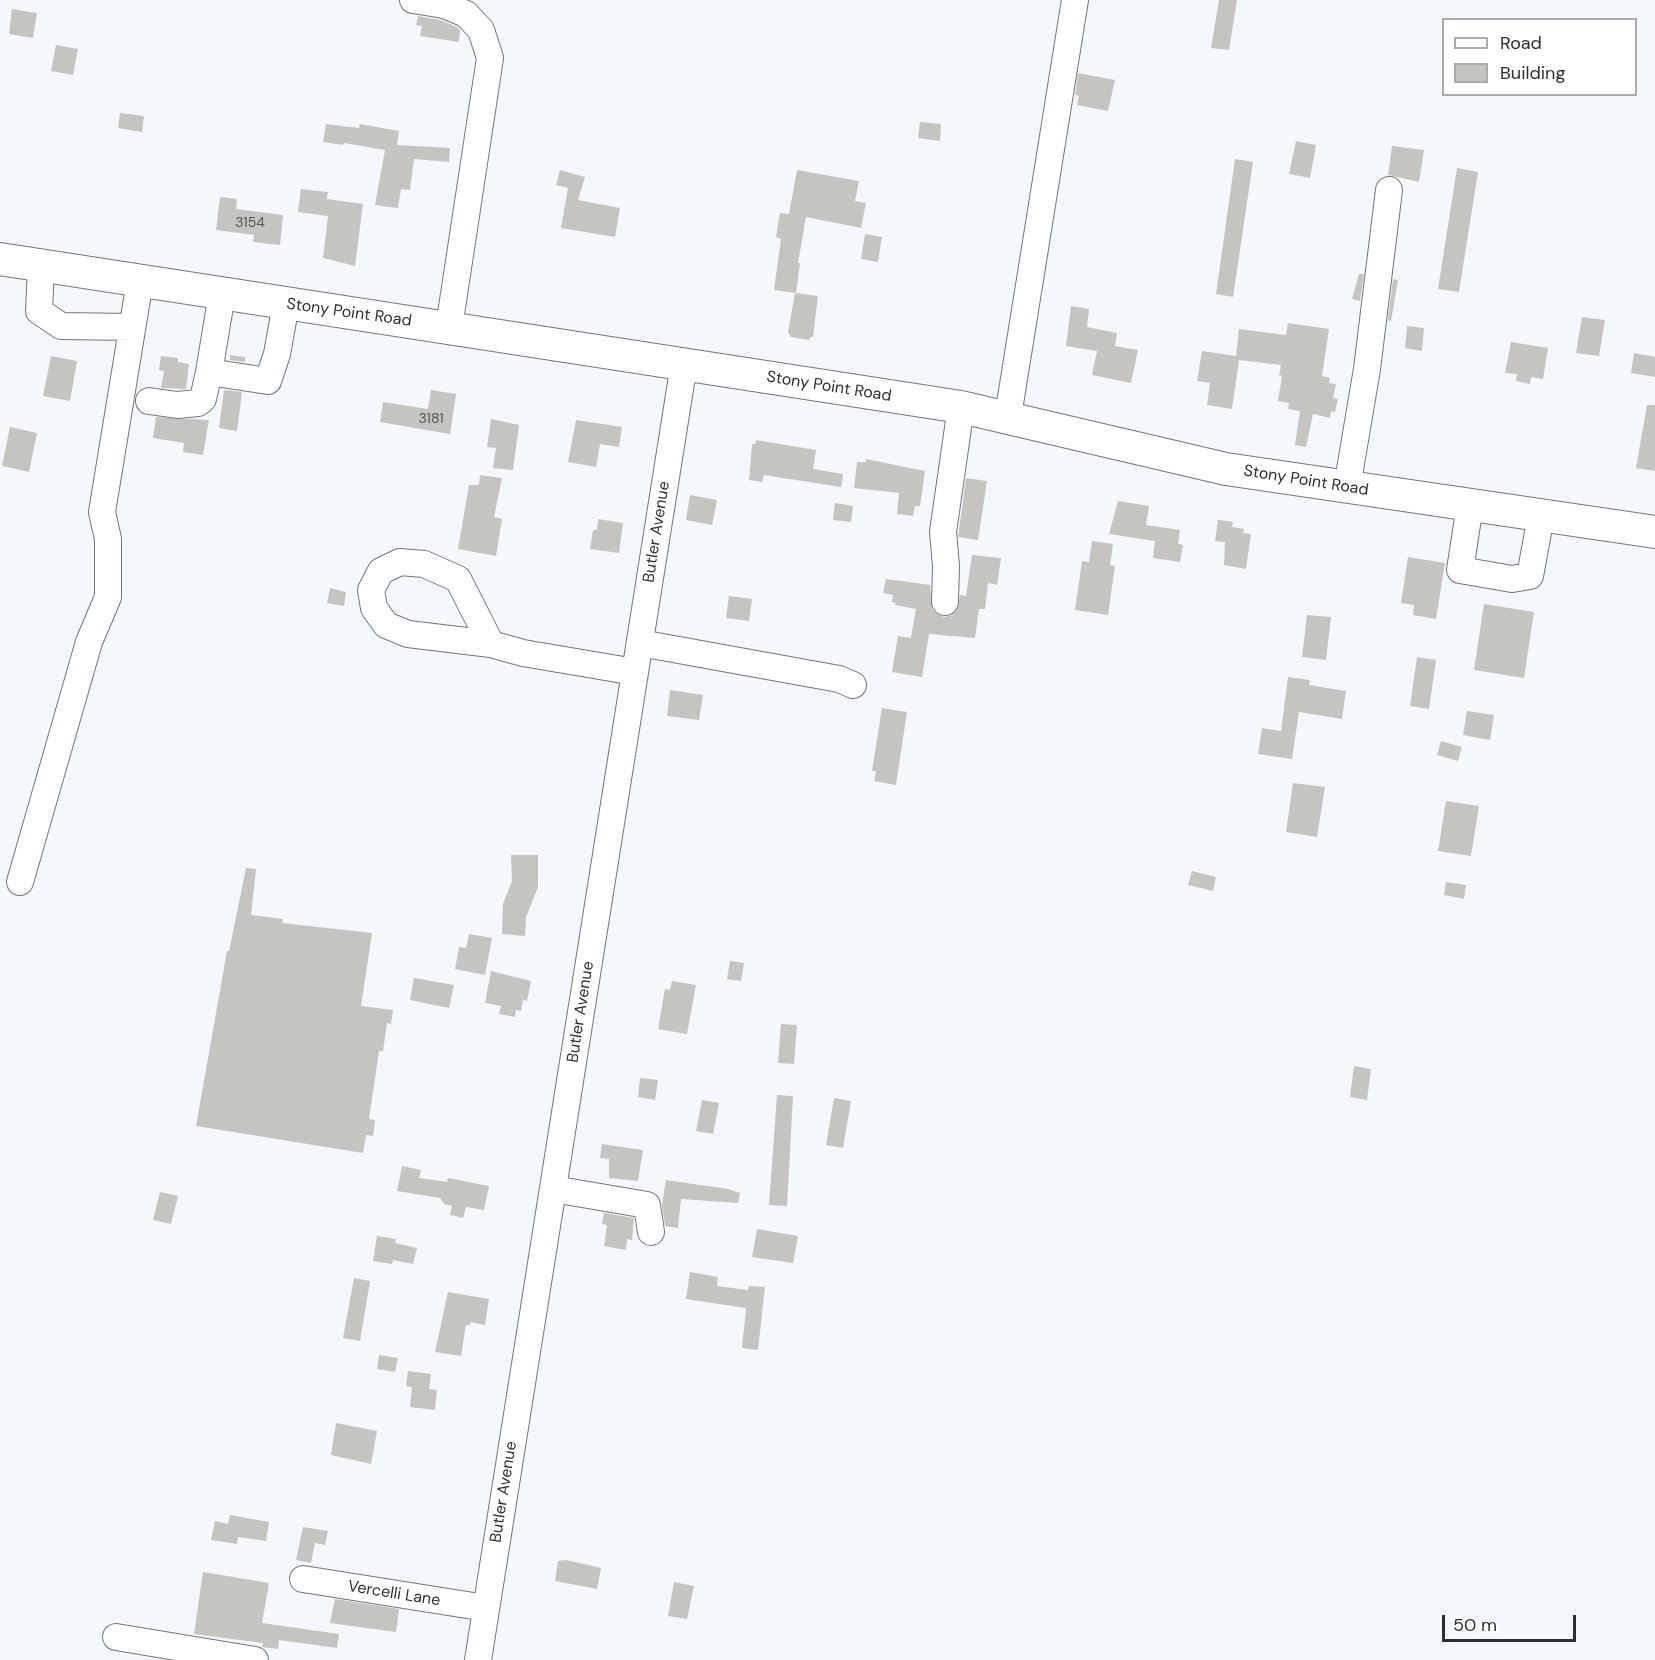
<!DOCTYPE html>
<style>
body{margin:0}
#map{position:relative;width:1655px;height:1660px;overflow:hidden;background:#f4f7fb;font-family:"DM Sans",sans-serif}
canvas{display:block}
.legend{position:absolute;left:1442px;top:18px;width:195px;height:78px;box-sizing:border-box;background:#fff;border:2px solid #ababac;margin:0;padding:8px 10px;list-style:none;font-size:18px;color:#2d2e2f}
.legend li{display:flex;align-items:center;gap:12px;height:30px}
.legend b{width:30px;border:2px solid #ababac}
.scale{position:absolute;left:1442px;top:1615px;width:134px;height:27px;box-sizing:border-box;border:3px solid #2d2e2f;border-top:0;padding-left:8px;font-size:18px;line-height:21px;white-space:nowrap;color:#2d2e2f;-webkit-text-stroke:4px #fff;paint-order:stroke}
</style>
<div id="map">
<canvas width="1655" height="1660"></canvas>
<ul class="legend">
<li><b style="height:8px;background:#fff"></b>Road</li>
<li><b style="height:16px;background:#c6c4c0"></b>Building</li>
</ul>
<div class="scale">50 m</div>
</div>
<script>
const g = document.querySelector('canvas').getContext('2d');
g.lineJoin = 'round';
function fill(path, color) {
  g.fillStyle = color;
  g.fill(path, 'evenodd');
}
function poly(rows) {
  const path = new Path2D();
  for (const r of rows) {
    path.moveTo(r[0], r[1]);
    for (let i = 2; i < r.length; i += 2) path.lineTo(r[i], r[i + 1]);
  }
  return path;
}
function stroke(path, color, width, dash) {
  g.strokeStyle = color;
  g.lineWidth = width;
  g.lineCap = dash ? 'butt' : 'round';
  g.setLineDash(dash || []);
  g.stroke(path);
}
function drawText(font, color, halo, rows, align = 'center') {
  g.font = font + ' "DM Sans",sans-serif';
  g.lineWidth = 4.5;
  g.setLineDash([]);
  g.textBaseline = 'middle';
  g.strokeStyle = halo;
  g.fillStyle = color;
  for (const [text, x, y, turn = 0] of rows) {
    g.save();
    g.translate(x, y);
    g.rotate((+turn || 0) * Math.PI / 180);
    g.textAlign = isNaN(turn) ? turn : align;
    if (halo) g.strokeText(text, 0, 0);
    g.fillText(text, 0, 0);
    g.restore();
  }
}
const building = poly([
 [1219,0,1237,0,1229,50,1211,48],
 [12,9,37,13,33,38,9,34],
 [418,16,440,20,457,27,460,30,459,42,420,36,422,26,416,25],
 [56,45,78,49,73,75,51,71],
 [1078,73,1115,80,1108,111,1077,105,1079,96,1075,95],
 [120,113,144,116,142,132,118,128],
 [920,122,941,124,940,141,918,138],
 [326,124,359,128,360,124,399,131,397,145,450,148,449,162,414,159,410,190,401,189,398,208,375,205,385,150,344,143,343,145,323,142],
 [1296,141,1316,145,1310,178,1289,174],
 [1392,146,1424,150,1419,182,1388,175],
 [1235,159,1253,162,1233,297,1216,294],
 [1457,168,1478,172,1459,292,1438,289],
 [560,170,585,177,578,200,620,208,615,237,561,228,568,188,556,185],
 [797,170,859,181,855,201,866,203,861,228,806,217,798,263,800,263,796,293,774,290,781,239,776,237,780,213,789,214],
 [301,189,328,192,327,199,363,204,355,266,323,258,328,216,298,212],
 [220,197,237,199,236,209,283,215,280,245,253,242,254,235,216,230],
 [865,234,882,237,878,262,861,259],
 [1359,274,1364,274,1360,301,1352,299],
 [1393,279,1398,280,1391,321,1388,320],
 [795,293,818,296,813,337,810,337,809,340,791,337,788,332],
 [1071,306,1089,309,1087,327,1117,333,1115,346,1138,350,1131,383,1092,375,1097,351,1066,346],
 [1582,317,1605,320,1599,356,1576,353],
 [1288,323,1329,329,1322,376,1330,378,1329,383,1336,384,1333,398,1338,399,1335,412,1331,411,1330,418,1313,414,1306,447,1295,445,1300,411,1288,409,1289,403,1278,401,1282,376,1279,375,1281,365,1239,360,1232,409,1207,405,1210,383,1197,381,1202,351,1236,356,1239,329,1286,335],
 [1407,326,1424,328,1422,351,1405,348],
 [1511,342,1548,348,1543,379,1531,377,1530,384,1516,381,1517,374,1505,373],
 [1634,353,1655,357,1655,377,1631,373],
 [230,355,245,357,245,362,230,360],
 [51,356,77,361,70,401,43,396],
 [161,356,178,358,178,362,189,364,186,389,161,388,164,371,159,370],
 [224,390,242,392,237,431,219,428],
 [431,390,456,394,450,434,380,422,383,402,428,409],
 [1647,405,1655,405,1655,471,1636,468],
 [156,417,209,420,203,455,183,452,184,443,153,438],
 [491,419,519,425,513,470,493,468,496,448,487,447],
 [576,420,622,427,619,447,600,444,596,467,568,462],
 [10,427,37,433,29,472,2,466],
 [756,440,816,450,813,469,843,474,841,487,764,475,762,482,749,480,752,444,755,444],
 [866,459,925,471,920,506,915,506,913,516,897,514,899,493,854,488,857,462,866,462],
 [480,475,502,478,494,517,502,519,496,556,458,549,469,485,479,485],
 [966,478,987,481,978,540,958,537],
 [690,495,717,500,712,525,686,520],
 [1118,501,1149,506,1146,525,1180,530,1178,544,1183,545,1180,562,1153,558,1155,541,1109,534],
 [835,503,853,506,851,522,833,520],
 [598,519,623,523,619,553,590,549,593,530,597,530],
 [1218,520,1233,522,1232,527,1244,529,1243,533,1251,534,1246,569,1224,565,1225,542,1215,541],
 [1092,541,1113,544,1110,565,1115,566,1108,615,1075,610,1082,561,1089,562],
 [972,555,1001,558,997,585,988,583,985,609,979,609,975,638,929,634,922,677,892,672,898,636,911,638,916,609,895,605,896,603,892,602,893,595,883,593,886,579,930,585,932,610,944,617,952,615,958,609,960,595,966,596],
 [1408,557,1445,563,1436,619,1413,615,1414,605,1401,603],
 [330,588,346,592,344,606,327,603],
 [729,596,752,599,749,621,726,618],
 [1484,604,1534,612,1524,678,1474,670],
 [1307,615,1331,617,1326,660,1302,657],
 [1417,657,1436,660,1429,709,1410,706],
 [1288,677,1310,680,1309,685,1346,691,1342,719,1299,712,1292,759,1258,754,1262,728,1281,731],
 [670,690,703,695,699,720,667,716],
 [882,708,907,712,896,785,874,781,876,771,872,771],
 [1467,711,1494,715,1490,740,1463,735],
 [1441,741,1462,747,1458,761,1437,755],
 [1293,783,1325,787,1317,837,1286,832],
 [1446,801,1479,806,1471,856,1438,851],
 [511,855,538,855,538,887,526,917,525,936,502,934,503,904,512,881],
 [246,868,256,869,251,915,283,919,282,923,372,933,361,1006,393,1010,391,1024,387,1023,383,1051,379,1051,369,1119,375,1120,373,1136,366,1135,363,1153,196,1126,227,951,229,951],
 [1192,871,1216,877,1213,891,1188,885],
 [1446,882,1466,885,1464,899,1444,895],
 [469,934,492,938,485,975,455,969,459,947,466,948],
 [730,961,744,963,741,981,727,979],
 [491,971,531,981,527,1001,523,1000,521,1011,516,1010,515,1017,499,1014,501,1006,485,1003],
 [414,978,454,985,449,1008,410,1000],
 [672,981,696,985,687,1034,658,1029,665,989,670,990],
 [781,1024,797,1025,794,1064,778,1063],
 [1354,1066,1371,1069,1367,1100,1350,1097],
 [640,1078,658,1080,655,1100,638,1097],
 [777,1095,793,1096,787,1206,769,1205],
 [834,1098,851,1101,843,1148,826,1145],
 [702,1100,719,1103,713,1134,696,1131],
 [602,1144,643,1150,638,1181,609,1178,609,1159,600,1158],
 [402,1166,421,1170,419,1178,447,1182,448,1178,489,1186,484,1210,466,1207,463,1218,450,1215,452,1206,444,1204,440,1198,397,1191],
 [666,1180,728,1189,740,1193,738,1203,681,1199,678,1228,665,1226,662,1205],
 [160,1192,178,1196,171,1224,153,1220],
 [604,1213,634,1218,632,1240,627,1239,626,1250,604,1246,607,1225,602,1224],
 [757,1229,798,1236,793,1263,752,1257],
 [377,1236,396,1239,395,1243,417,1248,413,1264,393,1260,392,1264,373,1261],
 [690,1272,718,1277,717,1286,748,1290,749,1286,765,1287,758,1350,742,1348,746,1308,686,1299],
 [354,1278,370,1281,360,1341,343,1338],
 [448,1292,489,1299,485,1325,471,1322,470,1325,466,1325,461,1356,435,1352],
 [379,1355,398,1358,395,1372,377,1369],
 [408,1371,431,1374,429,1389,437,1390,435,1410,410,1407,412,1387,406,1386],
 [336,1423,377,1431,371,1464,331,1455],
 [230,1515,269,1522,266,1541,238,1537,237,1544,211,1540,215,1521,228,1524],
 [303,1527,328,1531,325,1545,315,1543,311,1563,296,1560],
 [566,1560,601,1568,597,1589,555,1581,558,1561],
 [203,1572,269,1583,262,1623,339,1634,337,1648,279,1640,278,1649,262,1647,263,1643,194,1634],
 [674,1582,694,1586,687,1619,668,1616],
 [335,1599,399,1609,396,1632,330,1623]
]);
const minor = poly([
 [413,0,444,5,466,14,481,30,490,58,449,327],
 [41,266,39,311,61,326,132,327],
 [209,372,222,294],
 [149,401,177,405,198,403,203,399,209,372,268,381,277,354,286,304],
 [1008,416,1075,0],
 [1347,487,1367,369,1389,190],
 [1470,505,1460,570,1512,579,1530,576,1541,516],
 [945,602,946,566,943,532,961,407],
 [640,643,839,679,853,685],
 [491,644,458,579,424,564,400,562,381,571,371,590,374,608,386,625,408,634,491,644,523,653,635,672],
 [20,882,89,642,108,597,108,539,102,512,140,281],
 [553,1189,647,1205,651,1232],
 [303,1579,486,1608],
 [116,1637,255,1660],
 [478,1660,684,364]
]);
const major = poly([
 [0,259,961,407,1226,469,1655,532]
]);
const numberNames = [
 ["3154",250,223],
 ["3181",431,419]
];
const streetNames = [
 ["Stony Point Road",349,313,8],
 ["Stony Point Road",829,387,9],
 ["Stony Point Road",1306,481,9],
 ["Butler Avenue",657,532,-81],
 ["Butler Avenue",581,1012,-81],
 ["Butler Avenue",504,1492,-81],
 ["Vercelli Lane",394,1594,9]
];
fill(building, '#c6c4c0');
stroke(minor, '#737679', 28);
stroke(major, '#737679', 34);
stroke(minor, '#fff', 26);
stroke(major, '#fff', 32);
drawText('14px', '#535453', null, numberNames);
drawText('16px', '#2d2e2f', '#fff', streetNames);
</script>
